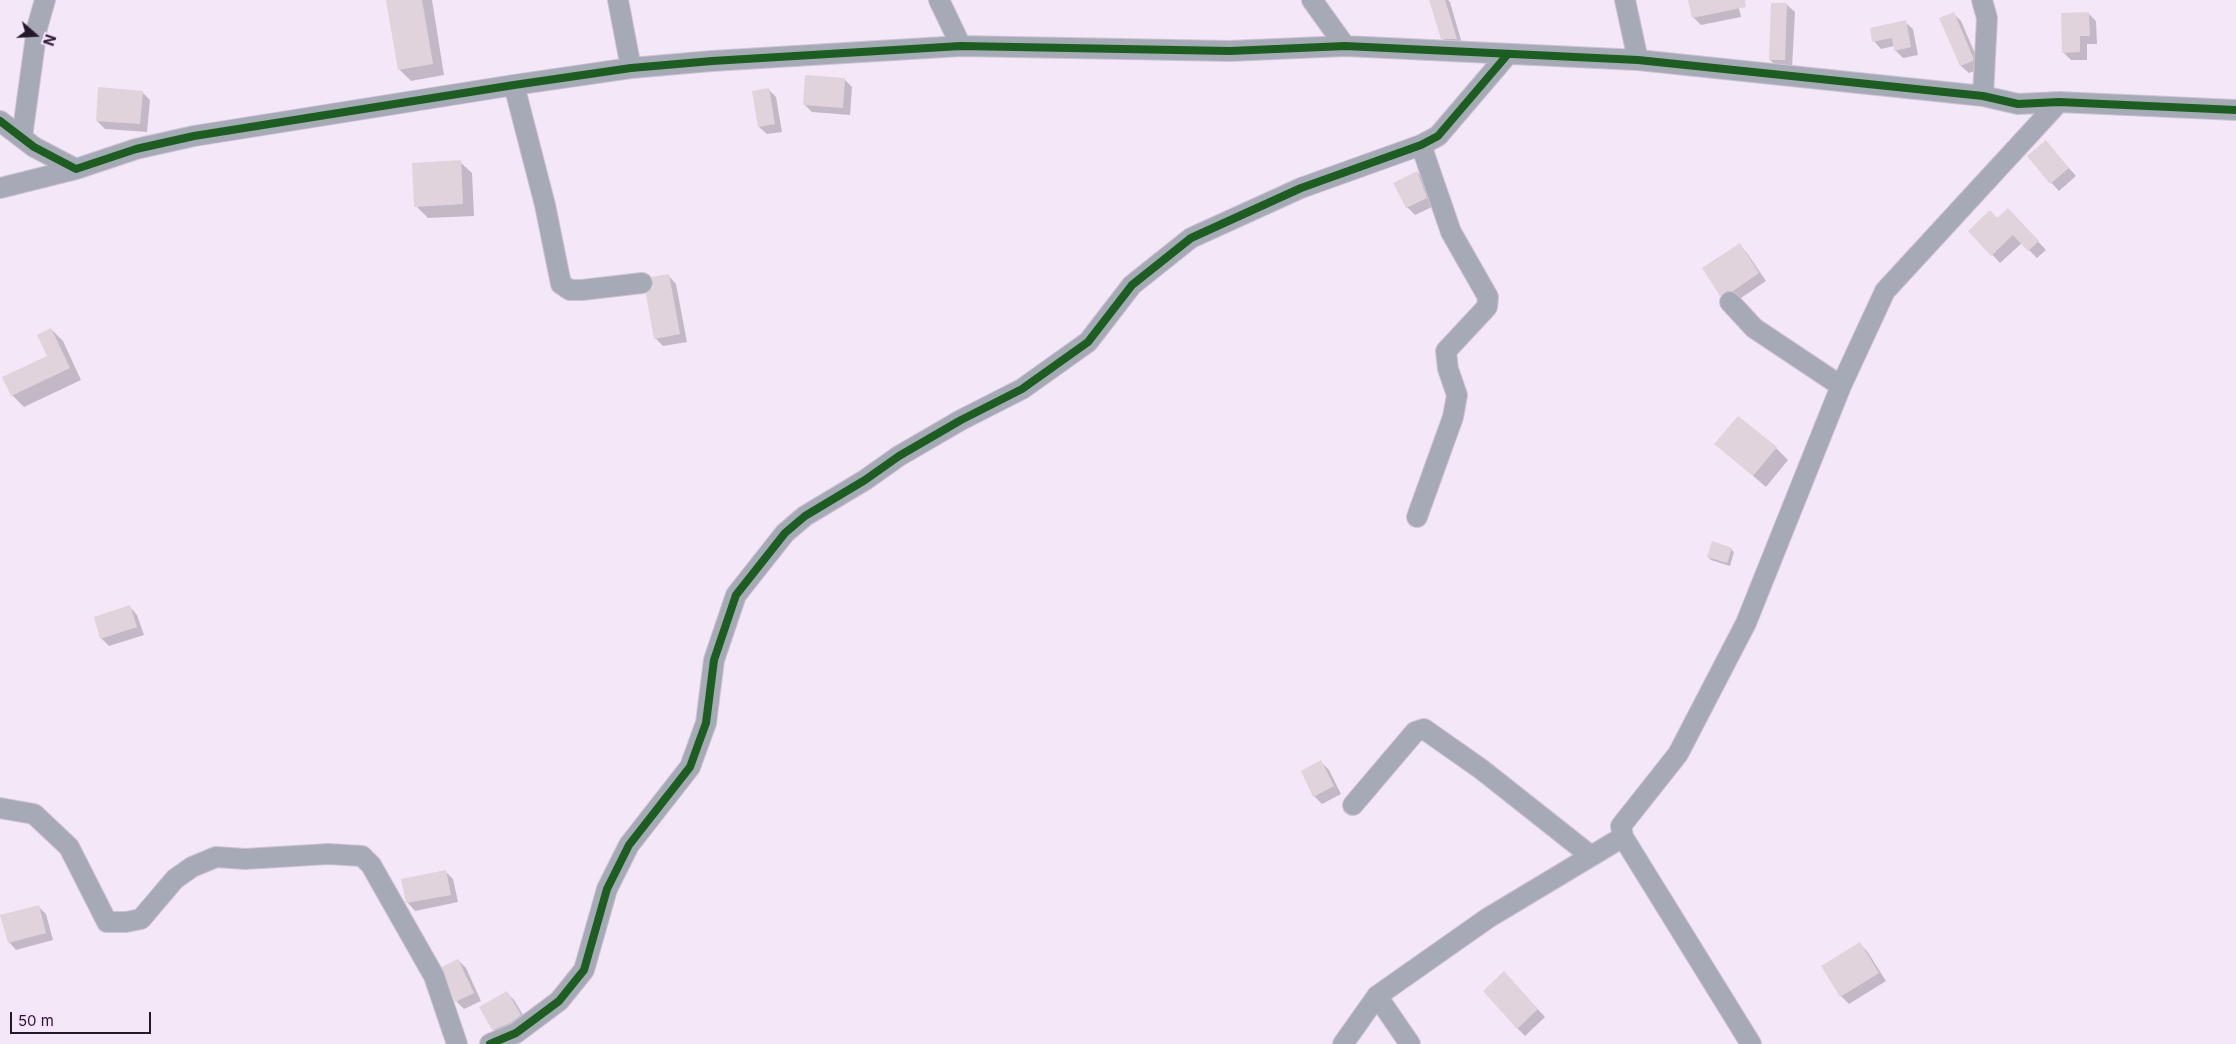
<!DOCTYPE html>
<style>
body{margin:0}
#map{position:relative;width:2236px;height:1044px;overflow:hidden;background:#f4e8f8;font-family:Inter,sans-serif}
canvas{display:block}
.north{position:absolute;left:10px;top:10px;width:50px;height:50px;-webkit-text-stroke:4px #f7e1ff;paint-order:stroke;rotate:109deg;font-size:14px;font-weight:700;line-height:20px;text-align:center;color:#26182b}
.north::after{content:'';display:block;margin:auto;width:18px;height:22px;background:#26182b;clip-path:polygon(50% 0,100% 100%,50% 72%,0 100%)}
.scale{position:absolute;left:10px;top:1012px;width:141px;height:22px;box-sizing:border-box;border:2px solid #26182b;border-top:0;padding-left:6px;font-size:15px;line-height:18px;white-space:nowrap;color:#26182b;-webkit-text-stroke:4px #f7e1ff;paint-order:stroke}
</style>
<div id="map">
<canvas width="2236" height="1044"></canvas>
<div class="north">N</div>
<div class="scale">50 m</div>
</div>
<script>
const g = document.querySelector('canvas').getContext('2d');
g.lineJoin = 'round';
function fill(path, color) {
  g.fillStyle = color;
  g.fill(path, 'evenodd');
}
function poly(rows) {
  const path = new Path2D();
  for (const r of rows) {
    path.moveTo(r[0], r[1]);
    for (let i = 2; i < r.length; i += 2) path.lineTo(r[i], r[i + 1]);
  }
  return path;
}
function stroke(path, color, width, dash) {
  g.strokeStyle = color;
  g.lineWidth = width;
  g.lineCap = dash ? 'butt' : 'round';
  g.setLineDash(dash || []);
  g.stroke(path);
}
const shadow = poly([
 [387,0,432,0,444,75,411,81,399,69],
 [1430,0,1448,0,1450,2,1463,47,1450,46,1442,38],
 [1689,0,1737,0,1741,17,1701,25,1693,17],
 [1787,5,1795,12,1792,68,1778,67,1770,60],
 [1953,13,1961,21,1980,65,1980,69,1969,73,1961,66,1941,19],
 [2089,14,2096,21,2097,44,2087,44,2087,60,2071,60,2063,52],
 [1905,22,1913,29,1918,55,1903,58,1895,50,1894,46,1881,49,1874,41],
 [844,79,852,87,850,115,812,112,805,105],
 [768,89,776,97,782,132,767,134,759,127],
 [142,92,150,100,147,132,105,129,97,121],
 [2053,150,2076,176,2059,191,2028,157],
 [460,162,472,173,474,216,428,218,416,206],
 [1417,172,1425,180,1434,206,1415,215,1407,207],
 [2016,218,2046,250,2037,258,2022,243,2000,263,1970,231,1998,220],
 [1739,245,1747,253,1766,281,1741,298,1735,298,1729,302,1721,295],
 [669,276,676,284,687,342,663,346,655,338],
 [51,329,63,341,81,380,24,407,12,395,49,356],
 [1716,444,1776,448,1788,460,1766,487],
 [1731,549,1734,552,1730,566,1711,560,1708,557],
 [130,607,137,615,144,635,109,646,101,638],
 [1321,762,1329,770,1341,794,1322,804,1314,796],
 [446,872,453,879,458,902,415,911,408,903,403,880],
 [38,906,46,914,53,940,16,950,9,942],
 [1860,944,1867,951,1886,981,1849,1004,1841,996],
 [458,960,466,968,481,1001,464,1009,457,1002,444,967],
 [1512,981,1545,1017,1525,1036,1517,1028],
 [506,992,514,1000,528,1023,501,1037,493,1029]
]);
const building = poly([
 [386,0,422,0,433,64,398,70],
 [1429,0,1445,0,1457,39,1441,39],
 [1688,0,1745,0,1746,7,1692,18],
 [1771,3,1787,3,1785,60,1769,60],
 [1954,12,1973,57,1973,61,1960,66,1939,18],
 [2089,12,2090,36,2080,36,2080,52,2062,53,2061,13],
 [1906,20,1911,47,1894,51,1892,38,1872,42,1870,28],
 [805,75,845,78,843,108,803,105],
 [98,87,143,91,140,124,96,121],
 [769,88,775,124,758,127,752,91],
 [2046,140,2069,168,2050,184,2027,156],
 [461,160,463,204,414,207,412,163],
 [1417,171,1427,198,1406,208,1393,183],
 [2008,208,2039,241,2028,251,2013,235,1991,256,1968,231,1990,210,1997,218],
 [1740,243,1759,273,1733,291,1727,291,1720,296,1702,268],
 [669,274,680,334,654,339,646,294,653,287,652,277],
 [51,328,70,368,11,396,2,377,47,356,37,335],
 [1738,416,1777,447,1753,476,1714,444],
 [1712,541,1732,548,1727,563,1707,557],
 [130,605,137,627,100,639,94,617],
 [1321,760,1334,786,1313,797,1301,771],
 [446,870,451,895,406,903,401,879],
 [39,905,46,933,8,943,0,915],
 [1860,942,1879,973,1840,997,1821,966],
 [458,959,474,993,455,1002,442,967],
 [1504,971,1538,1009,1517,1029,1483,991],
 [507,991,521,1015,510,1023,492,1030,479,1007]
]);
const minor = poly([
 [618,0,631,68],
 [939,0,961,46],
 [1312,0,1345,46],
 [1625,0,1638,60],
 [1982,0,1987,18,1983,96],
 [514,85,545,205,561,284,570,290,582,290,642,283],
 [0,121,34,147,76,169,136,149,194,136,514,85,631,68,712,61,961,46,1230,51,1345,46,1638,60,1983,96,2018,104,2059,102,2236,110],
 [22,137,37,28,45,0],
 [0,188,76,169],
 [1730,302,1754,328,1841,386],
 [1417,517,1453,417,1457,395,1448,369,1446,351,1487,307,1488,297,1451,232,1421,145],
 [1353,805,1415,732,1424,729,1481,769,1591,856],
 [0,808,34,814,69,847,107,922,126,922,141,919,175,879,192,867,216,857,245,859,328,854,362,856,371,865,434,976,457,1044],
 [1377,996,1410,1044],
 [490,1044,516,1033,559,1001,584,970,607,889,629,845,690,767,706,723,714,660,736,595,785,533,805,516,865,480,899,456,961,420,1022,389,1088,342,1132,285,1191,238,1301,188,1421,145,1438,136,1508,54],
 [1343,1044,1377,996,1488,918,1623,837],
 [1751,1044,1623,837,1621,826,1678,754,1746,623,1841,386,1885,291,2059,102]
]);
const cycleway = poly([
 [0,121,34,147,76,169,136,149,194,136,514,85,631,68,712,61,961,46,1230,51,1345,46,1638,60,1983,96,2018,104,2059,102,2236,110],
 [490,1044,516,1033,559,1001,584,970,607,889,629,845,690,767,706,723,714,660,736,595,785,533,805,516,865,480,899,456,961,420,1022,389,1088,342,1132,285,1191,238,1301,188,1421,145,1438,136,1508,54]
]);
fill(shadow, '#0003');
fill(building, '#e0d3db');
stroke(minor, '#cec4d1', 22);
stroke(minor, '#a5aab6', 20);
stroke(cycleway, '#1b5e20', 8);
</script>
